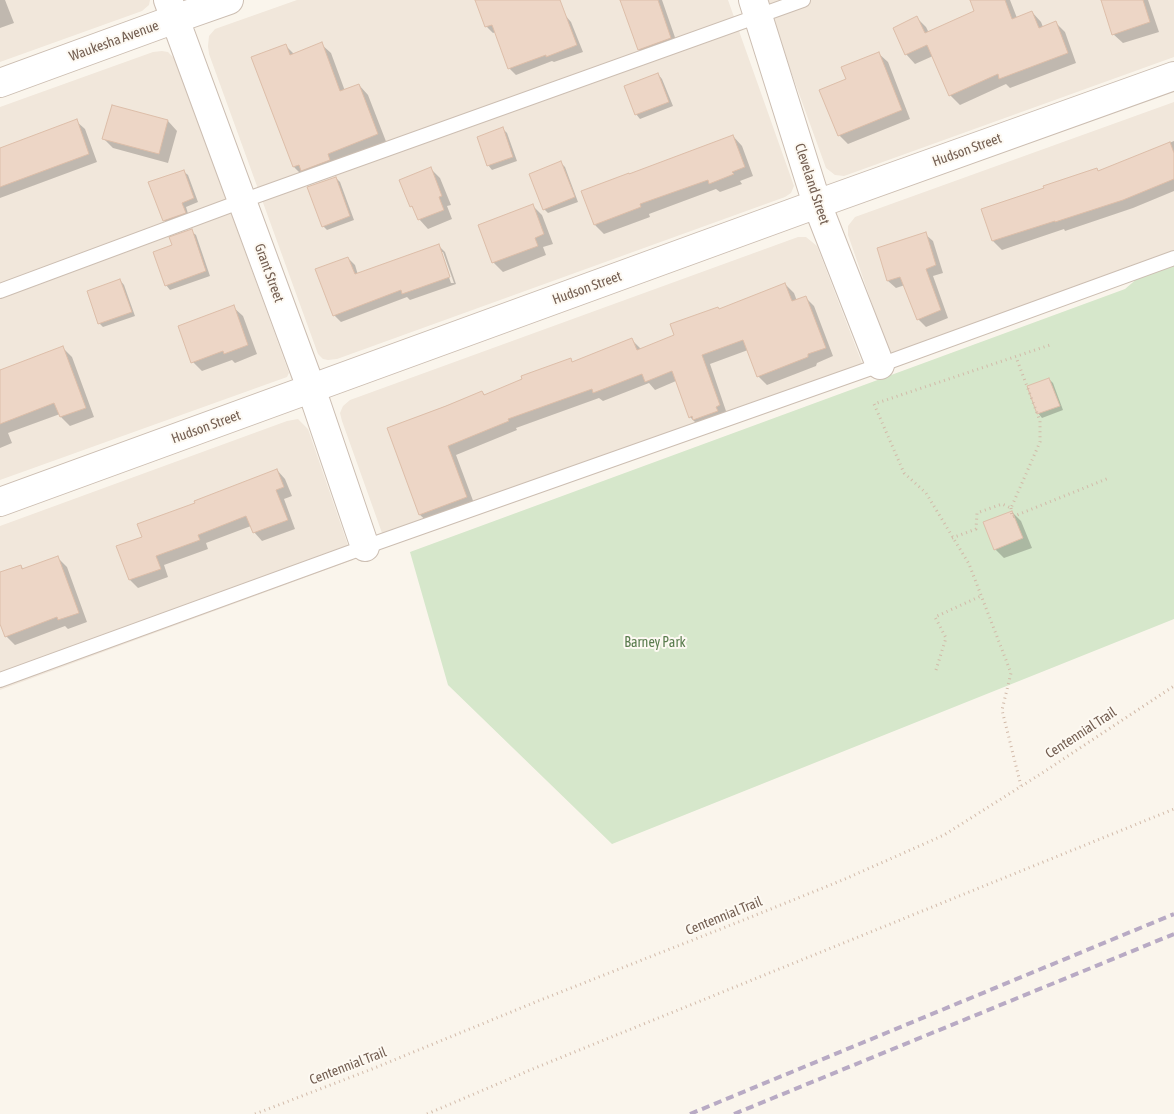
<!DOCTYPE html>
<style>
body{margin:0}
canvas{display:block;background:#faf5ec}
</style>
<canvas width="1174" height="1114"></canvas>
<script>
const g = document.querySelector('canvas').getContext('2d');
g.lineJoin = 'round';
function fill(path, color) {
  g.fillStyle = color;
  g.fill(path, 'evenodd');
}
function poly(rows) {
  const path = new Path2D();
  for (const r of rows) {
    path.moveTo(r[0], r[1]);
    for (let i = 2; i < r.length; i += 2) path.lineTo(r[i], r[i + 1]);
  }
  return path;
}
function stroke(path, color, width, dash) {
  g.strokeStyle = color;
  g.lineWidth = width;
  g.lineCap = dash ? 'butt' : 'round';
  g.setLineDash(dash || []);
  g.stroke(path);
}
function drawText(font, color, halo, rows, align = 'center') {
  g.font = font + ' "Asap Condensed",sans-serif';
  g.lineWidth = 4;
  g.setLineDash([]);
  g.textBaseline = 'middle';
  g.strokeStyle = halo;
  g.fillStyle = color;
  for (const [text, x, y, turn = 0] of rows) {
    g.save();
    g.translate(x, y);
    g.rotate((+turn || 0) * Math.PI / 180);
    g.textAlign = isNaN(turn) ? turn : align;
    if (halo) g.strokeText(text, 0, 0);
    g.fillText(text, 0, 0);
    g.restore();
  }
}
const residential = poly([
 [0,0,150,0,149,5,142,11,0,62],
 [297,0,728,0,794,186,791,193,785,197,337,359,328,360,323,359,318,354,209,54,208,46,209,36,215,29],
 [765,0,1174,0,1174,57,844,176,835,175,826,168],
 [162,51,168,52,175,59,289,373,287,377,0,480,0,107,153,52],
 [1174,102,1174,258,892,361,848,235,848,226,855,217],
 [798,237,806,237,817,246,867,376,387,547,342,421,340,413,343,406,350,400],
 [298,419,308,429,353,560,0,690,0,526,287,421]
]);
const green = poly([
 [1174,265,1174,619,612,844,448,685,410,552,1125,289,1139,277]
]);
const shadow = poly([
 [0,0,5,0,14,23,0,28],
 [477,0,519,0,565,15,571,22,583,52,554,62,552,61,516,75,509,68,496,32,493,33,487,27],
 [622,0,662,0,678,46,647,57,639,49],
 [971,0,1010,0,1017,18,1032,12,1041,22,1043,27,1055,22,1065,32,1076,63,1010,88,1006,84,960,105,950,95,933,56,915,64,906,54,917,18,926,27,929,33,975,12],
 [1102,0,1148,0,1159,32,1123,43,1113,34],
 [321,44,331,53,345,91,359,85,368,95,387,144,303,176,294,167,285,45,294,54],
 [878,53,888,62,910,119,848,144,839,135,847,80],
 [658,74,662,79,673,106,640,119,636,114],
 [113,106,168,121,177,131,168,163,113,148,104,139],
 [76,121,85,129,97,162,0,198,0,150],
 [503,129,507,133,517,161,492,170,488,165],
 [733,136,742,146,753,176,740,181,742,184,720,192,716,189,649,214,650,217,604,234,595,225],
 [1174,141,1174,191,1133,208,1065,231,1064,229,1002,250,993,241,1099,172],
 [561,163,565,167,578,202,548,213,544,209],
 [431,169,440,178,451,205,447,206,452,219,428,229,419,219,415,210,411,206],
 [183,171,188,175,198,202,186,207,189,217,168,225,164,220],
 [336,178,340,182,354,220,327,230,323,226],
 [533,206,542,215,553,244,543,247,546,255,503,272,493,262],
 [191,231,196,235,210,276,170,290,166,285,174,246],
 [925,234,933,241,943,273,933,276,948,318,926,327,918,319,905,285,896,288,888,281,878,249],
 [438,245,445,252,456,284,410,300,407,297,341,322,334,315,348,258,355,265,358,275],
 [440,252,443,252,454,283,451,283],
 [120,280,124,285,135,316,103,327,99,323],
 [785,284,794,293,797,301,805,297,814,306,833,356,817,363,816,366,767,385,758,376,748,350,710,364,727,414,698,425,690,417,676,381,655,390,649,383,603,401,599,398,516,428,517,430,456,455,475,506,429,523,420,515,389,428,482,392,486,396,571,360,573,363,632,340,641,349,676,336,719,310],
 [233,307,243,316,257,354,235,363,232,360,202,371,193,362],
 [63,348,72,357,94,417,70,426,61,417,60,414,8,433,12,443,0,448,0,371],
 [1049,379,1053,383,1063,410,1042,418,1038,413],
 [277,470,285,479,292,496,284,499,295,529,262,541,254,532,251,526,206,543,208,549,164,565,168,577,138,588,130,580,118,547,143,538],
 [1012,512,1021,521,1032,548,1004,558,995,549],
 [57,557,67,567,87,622,68,629,65,626,15,645,6,636,0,620,0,574,21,566,24,570]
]);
const building = poly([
 [475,0,560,0,577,45,546,57,546,55,508,69,492,25,485,27,475,0],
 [620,0,658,0,671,38,638,50,620,0],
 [970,0,1005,0,1012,19,1032,11,1039,28,1056,21,1068,53,999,79,998,74,949,96,927,45,905,55,893,28,917,16,925,33,974,11,970,0],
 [1101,0,1143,0,1150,22,1112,35,1101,0],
 [322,42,340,91,359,84,378,134,328,154,330,160,301,171,299,165,293,167,251,57,286,44,290,55,322,42],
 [879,52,902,110,838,136,819,90,846,79,841,67,879,52],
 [658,73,669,102,635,115,624,86,658,73],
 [112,105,168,120,159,154,102,139,112,105],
 [77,119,89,154,0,187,0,148,77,119],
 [503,127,513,157,487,166,477,137,503,127],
 [733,135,745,167,732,172,734,174,709,184,708,180,640,204,641,207,594,225,581,191,629,173,629,174,733,135],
 [1170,142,1174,153,1174,179,1123,200,1055,222,1055,221,992,241,981,209,1044,188,1043,186,1097,168,1098,171,1170,142],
 [561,161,575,197,543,210,529,174,561,161],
 [431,167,442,196,439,197,444,210,418,220,412,206,410,207,399,180,431,167],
 [184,170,194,198,182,203,186,213,163,221,148,182,184,170],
 [336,177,350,216,322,227,307,187,336,177],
 [533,204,544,234,535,238,538,246,492,263,478,225,533,204],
 [192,229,206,271,165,286,153,252,172,245,169,237,192,229],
 [926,232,936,265,926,269,941,310,917,320,900,277,887,281,877,248,926,232],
 [439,244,450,277,402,294,401,290,333,316,315,269,348,257,355,274,439,244],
 [120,279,132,312,98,324,87,291,120,279],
 [785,283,792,301,806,296,826,348,808,354,808,357,757,377,743,340,702,355,720,405,716,407,718,411,693,420,692,416,689,418,672,371,645,382,642,374,593,393,592,389,508,419,509,421,448,446,467,497,419,515,387,428,446,406,482,391,484,395,522,379,521,376,571,358,572,362,632,338,637,350,674,335,670,324,718,307,719,309,785,283],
 [234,305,248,345,224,354,223,351,191,363,178,326,234,305],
 [63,346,86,408,60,417,54,403,0,424,0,370,63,346],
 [1049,378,1060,406,1037,414,1027,386,1049,378],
 [277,469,284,487,276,490,288,520,253,533,246,516,198,535,200,540,156,556,161,569,129,580,116,546,142,537,137,524,195,503,194,501,277,469],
 [1012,511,1023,538,994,550,983,522,1012,511],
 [58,556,79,613,58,620,57,617,5,637,0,624,0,572,21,565,22,569,58,556]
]);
const path = poly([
 [1011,508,1012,517,1109,478],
 [952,538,976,529,977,513,1002,504,1011,508,1040,442,1040,421,1016,357],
 [936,670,946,638,935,617,981,596],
 [1021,786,1002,710,1011,673,969,564,926,493,904,473,874,404,1053,344],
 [255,1114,372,1069,538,1001,746,919,845,879,944,835,1039,775,1174,686],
 [427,1114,535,1068,1174,809]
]);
const service = poly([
 [0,291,242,201,803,0],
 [0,680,365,547,880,365,1174,258]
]);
const minor = poly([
 [168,0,311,388,365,547],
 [753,0,817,204,880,365],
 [0,83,175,19,229,0],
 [0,502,817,204,1174,76]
]);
const rail = poly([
 [690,1114,1174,914],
 [734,1114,1174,934]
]);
const streetNames = [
 ["Waukesha Avenue",114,41,-20],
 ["Hudson Street",967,150,-20],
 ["Cleveland Street",812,184,72],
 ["Grant Street",269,273,70],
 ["Hudson Street",587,288,-20],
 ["Hudson Street",206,427,-20],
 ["Centennial Trail",1081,733,-33],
 ["Centennial Trail",724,916,-22],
 ["Centennial Trail",348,1066,-21]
];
const parkNames = [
 ["Barney Park",655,643]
];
fill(residential, '#f1e7db');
fill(green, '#d6e7cb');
fill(shadow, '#0003');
fill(building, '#edd6c6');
stroke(building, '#ddbea9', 1);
stroke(service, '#ccbeb2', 16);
stroke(minor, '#ccbeb2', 30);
stroke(path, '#d2baa9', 3, [1, 4]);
stroke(service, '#fff', 14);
stroke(minor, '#fff', 28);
stroke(rail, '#b8aac4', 4, [8, 5]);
drawText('14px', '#735e51', '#fdf9f2', streetNames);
drawText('14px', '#5a7c4e', '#fdf9f2', parkNames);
</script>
